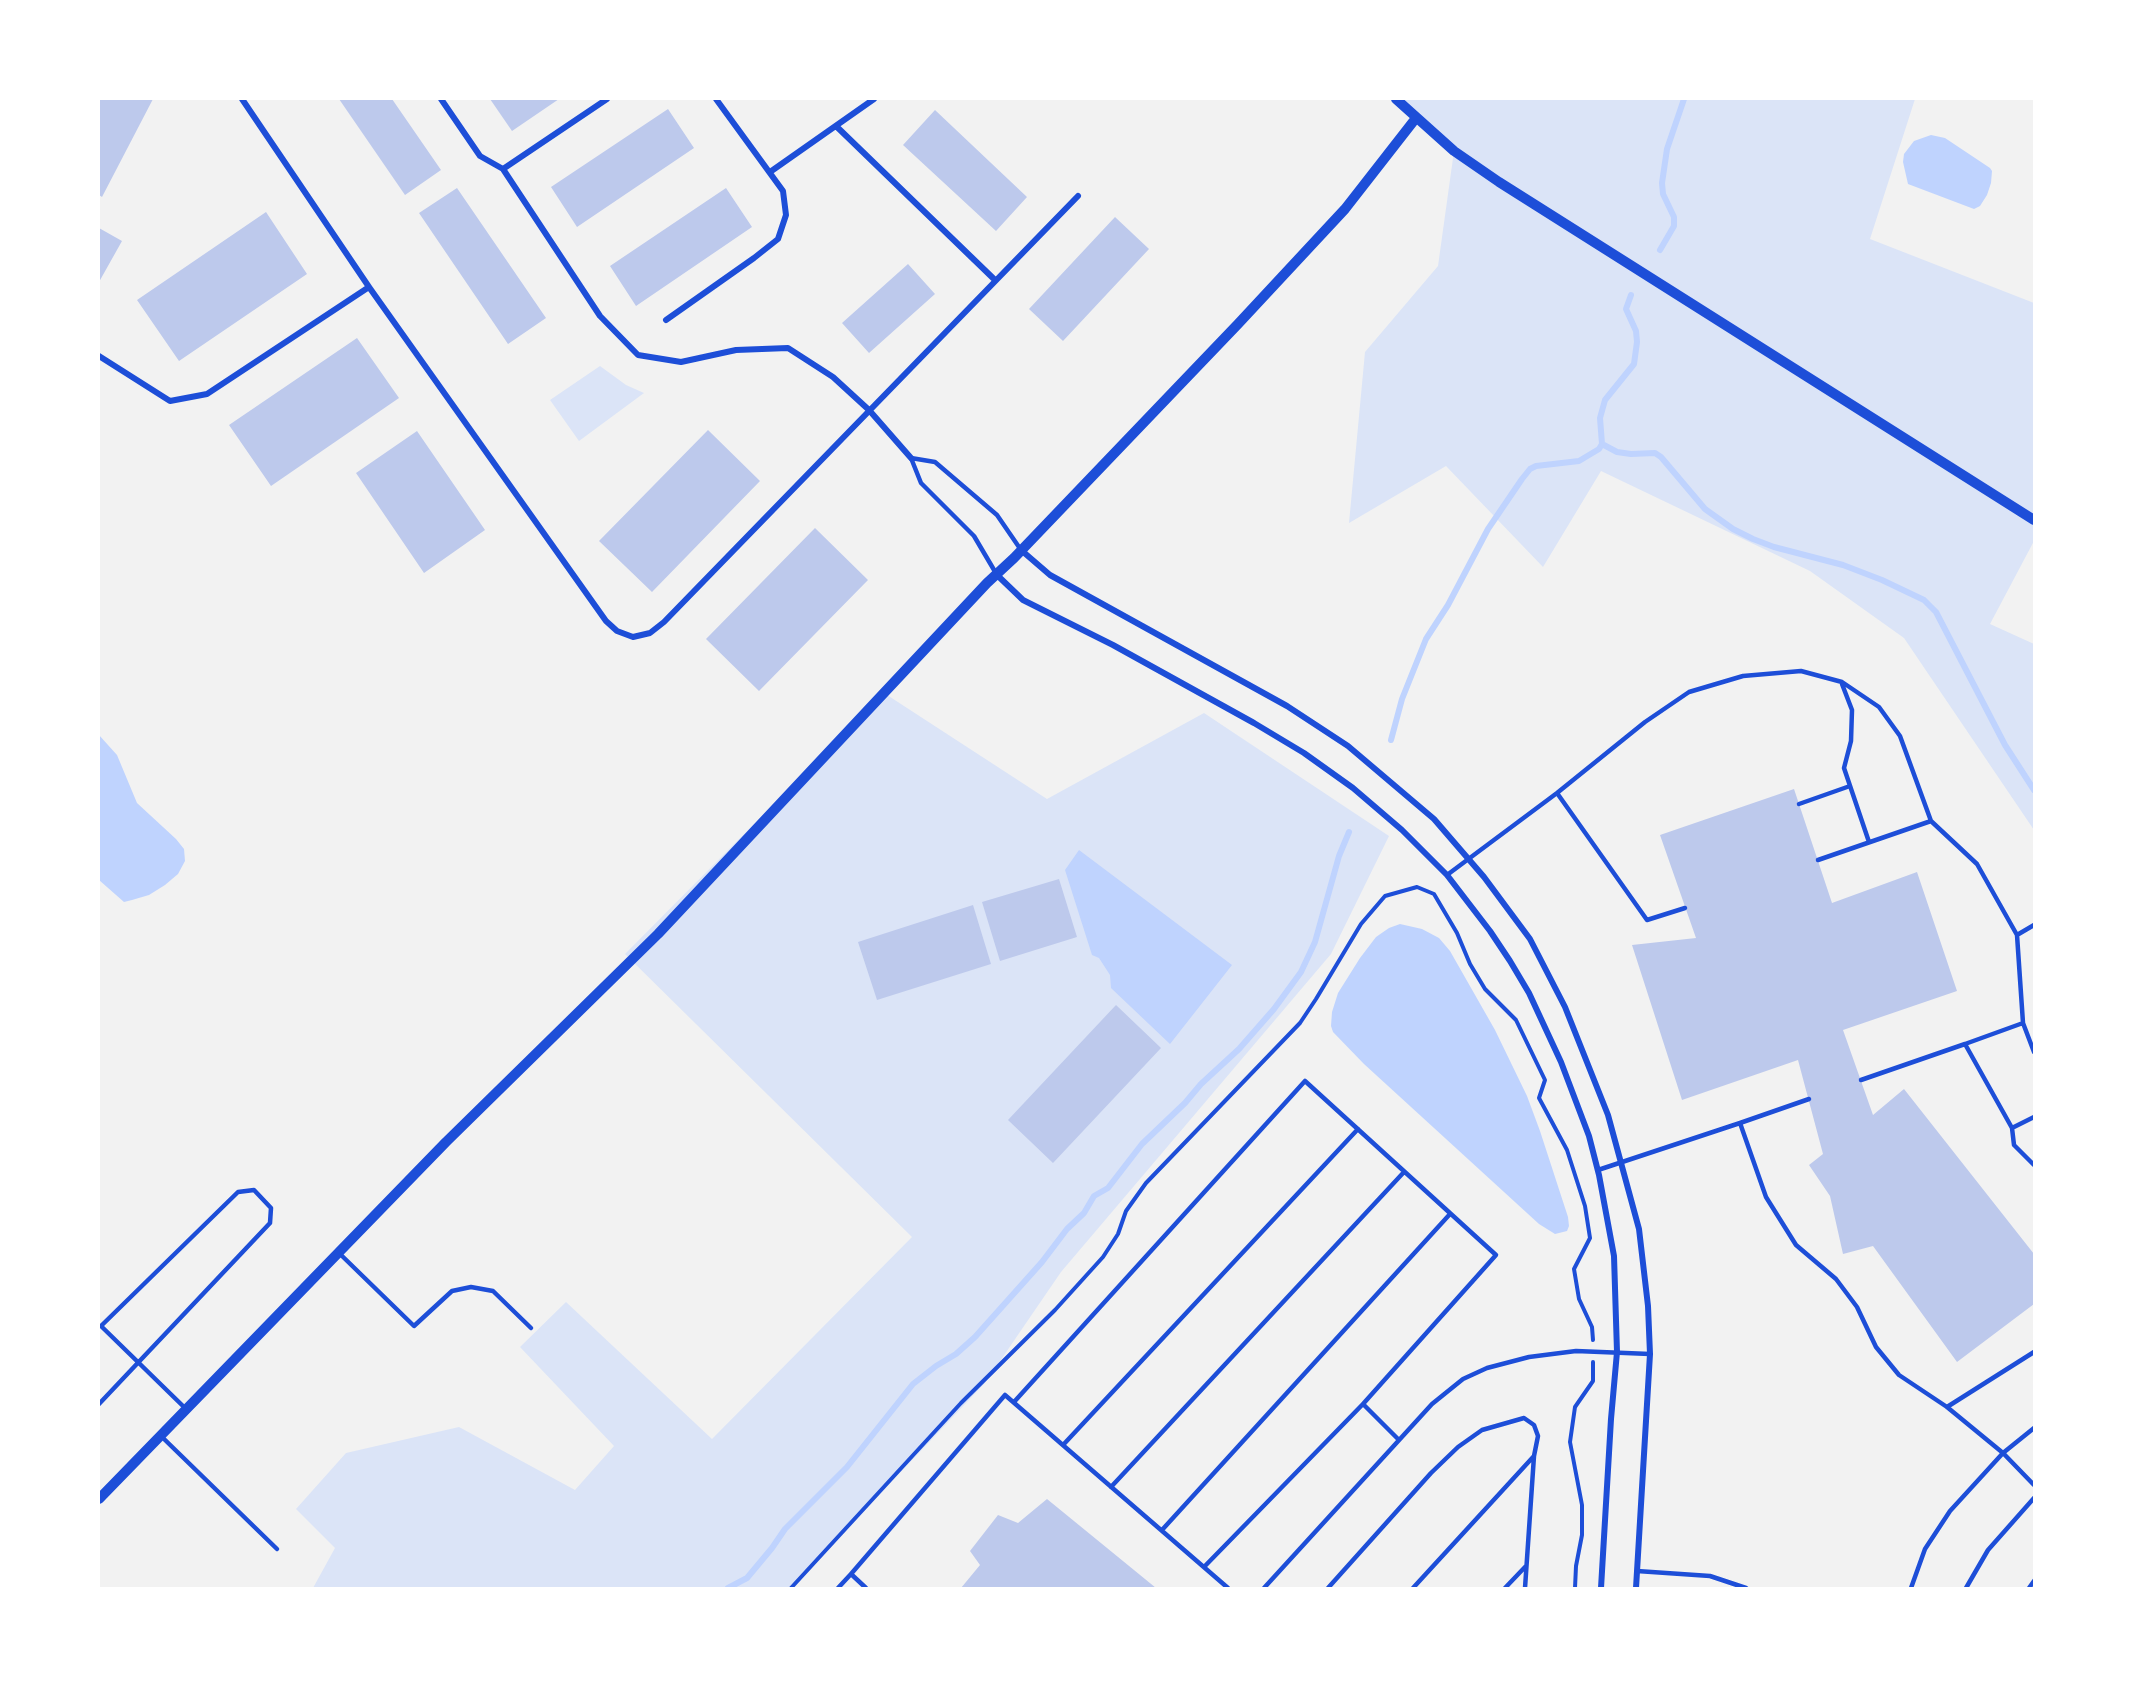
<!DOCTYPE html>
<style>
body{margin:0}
#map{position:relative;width:2133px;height:1687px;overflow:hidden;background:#f2f2f2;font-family:"Playfair Display",serif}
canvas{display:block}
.frame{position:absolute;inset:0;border:100px solid #fff;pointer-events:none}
</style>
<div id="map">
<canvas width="2133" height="1687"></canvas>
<div class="frame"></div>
</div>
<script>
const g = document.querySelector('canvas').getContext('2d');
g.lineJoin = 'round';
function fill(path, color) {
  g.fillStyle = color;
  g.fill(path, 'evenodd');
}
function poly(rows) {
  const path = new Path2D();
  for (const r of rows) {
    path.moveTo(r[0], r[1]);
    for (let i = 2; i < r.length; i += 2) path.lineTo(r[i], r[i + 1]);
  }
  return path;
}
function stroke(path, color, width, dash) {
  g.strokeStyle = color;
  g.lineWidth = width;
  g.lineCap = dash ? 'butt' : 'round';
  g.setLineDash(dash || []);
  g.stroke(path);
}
const green = poly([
 [1395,99,1915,99,1870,239,2034,303,2034,541,1990,624,2034,644,2034,830,1904,638,1810,571,1601,471,1543,567,1446,466,1349,523,1365,352,1438,266,1454,151],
 [600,366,626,385,644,393,579,441,550,400],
 [884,693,1047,799,1204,713,1389,836,1331,954,1061,1272,985,1383,791,1588,313,1588,335,1548,296,1509,346,1453,459,1427,575,1490,614,1446,520,1347,566,1302,712,1439,912,1237,625,954]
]);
const water = poly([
 [1931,135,1945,138,1990,168,1992,171,1991,183,1987,195,1980,206,1974,209,1908,184,1903,162,1904,154,1914,141],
 [99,735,117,755,137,803,176,839,184,849,185,861,178,874,165,885,149,895,132,900,124,902,99,880],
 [1079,850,1232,965,1170,1044,1111,988,1110,975,1099,958,1092,955,1065,870],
 [1400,924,1422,929,1439,938,1450,951,1495,1030,1527,1096,1540,1131,1568,1217,1569,1226,1567,1231,1555,1234,1539,1224,1364,1064,1333,1032,1331,1026,1332,1012,1338,993,1360,958,1376,937,1389,928]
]);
const stream = poly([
 [1660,250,1674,226,1674,217,1663,194,1662,183,1667,149,1684,99],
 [1602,444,1617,452,1631,454,1655,453,1661,457,1705,509,1733,529,1753,539,1774,547,1843,565,1882,580,1924,600,1936,612,2005,745,2034,790],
 [1391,740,1402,699,1426,639,1448,605,1488,529,1522,479,1530,469,1536,466,1579,461,1599,449,1602,444,1600,418,1605,400,1634,364,1637,342,1636,331,1626,309,1631,295],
 [728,1588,747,1578,772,1548,785,1529,847,1467,913,1384,936,1366,956,1354,975,1337,1042,1262,1067,1229,1084,1213,1094,1196,1108,1188,1142,1144,1185,1103,1201,1084,1239,1049,1274,1009,1301,972,1315,942,1339,856,1349,832]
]);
const building = poly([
 [99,99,153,99,102,197,99,195],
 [339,99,392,99,441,170,405,195],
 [490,99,559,99,512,131],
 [668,109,694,148,577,227,551,187],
 [935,110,1027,197,996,231,903,145],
 [457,188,546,318,508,344,419,213],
 [726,188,752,227,636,306,610,266],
 [266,212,307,274,179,361,137,300],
 [1115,217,1149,249,1063,341,1029,309],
 [99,228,122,241,99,282],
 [908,264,935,294,869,353,842,323],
 [357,338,399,398,271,486,229,425],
 [708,430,760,481,652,592,599,541],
 [417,431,485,530,424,573,356,473],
 [815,528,868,580,759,691,706,639],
 [1794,789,1832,903,1917,872,1957,991,1843,1030,1873,1115,1904,1089,2034,1254,2034,1304,1957,1362,1873,1246,1843,1254,1830,1196,1809,1165,1823,1154,1798,1060,1682,1100,1632,945,1696,938,1660,835],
 [1059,879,1077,937,1000,961,982,902],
 [973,905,991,964,877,1000,858,942],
 [1116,1005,1161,1048,1053,1163,1008,1120],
 [1047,1499,1156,1588,961,1588,980,1565,970,1551,998,1515,1018,1523]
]);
const path = poly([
 [791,1588,961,1403,1055,1310,1103,1257,1118,1234,1126,1211,1146,1183,1300,1023,1316,999,1361,924,1385,896,1417,887,1434,894,1457,933,1470,964,1485,989,1516,1020,1545,1080,1539,1098,1567,1150,1585,1206,1590,1238,1574,1269,1579,1299,1592,1327,1593,1340],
 [1575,1588,1576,1566,1582,1535,1582,1505,1570,1442,1575,1407,1593,1381,1593,1362]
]);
const service = poly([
 [911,458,935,462,997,515,1021,550],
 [911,458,921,483,974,536,997,575],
 [1842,684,1852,710,1851,741,1844,768,1869,842],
 [1557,793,1647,920,1685,908],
 [1799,804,1850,786],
 [1818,860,1931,821],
 [1447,875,1557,793,1645,722,1689,692,1743,676,1801,671,1842,682,1879,707,1900,736,1931,821,1977,864,2017,935,2023,1023,2034,1052],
 [2017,935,2034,925],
 [1965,1044,2023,1023],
 [1861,1080,1965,1044,2012,1128,2014,1145,2034,1165],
 [1740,1123,1809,1099],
 [2012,1128,2034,1117],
 [1598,1170,1740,1123,1766,1197,1796,1245,1836,1279,1857,1307,1876,1347,1899,1375,1947,1407,2003,1453,2034,1485],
 [339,1253,414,1326,452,1291,471,1287,493,1291,531,1328],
 [101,1326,185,1408],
 [1014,1402,1305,1081,1496,1255,1363,1404],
 [99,1404,270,1223,271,1208,254,1190,238,1192,101,1326],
 [1947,1407,2034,1352],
 [162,1437,277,1549],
 [1063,1445,1358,1129],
 [1111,1487,1404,1172],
 [1162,1530,1450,1214],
 [1204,1567,1363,1404,1399,1440],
 [1637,1571,1710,1576,1746,1588],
 [838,1588,851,1574],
 [866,1588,851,1574,1005,1395,1228,1588],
 [1264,1588,1432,1404,1463,1379,1487,1368,1529,1357,1576,1351,1650,1354],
 [1328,1588,1431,1473,1458,1447,1482,1430,1524,1418,1534,1425,1538,1436,1534,1456],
 [1413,1588,1534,1456,1525,1588],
 [1505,1588,1526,1566],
 [1911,1588,1925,1549,1950,1511,2003,1453,2034,1428],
 [1966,1588,1988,1550,2034,1498],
 [2029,1588,2034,1581]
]);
const minor = poly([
 [242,99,369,287,606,621,617,631,633,637,650,633,664,622,1078,196],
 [441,99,480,156,503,169,600,316,638,355,681,362,736,350,788,348,833,377,869,410,911,458],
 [836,126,995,280],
 [503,169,607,99],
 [770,172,874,99],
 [666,320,754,258,778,239,786,215,783,191,716,99],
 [99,356,170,401,207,394,369,287],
 [1021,550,1050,575,1287,706,1348,746,1434,819,1484,877,1530,939,1565,1007,1608,1115,1639,1229,1648,1306,1650,1354,1636,1588],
 [997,575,1023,600,1113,645,1254,723,1304,753,1353,788,1402,830,1447,875,1490,931,1510,961,1529,993,1561,1062,1589,1136,1599,1175,1614,1256,1617,1352,1611,1419,1601,1588]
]);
const tertiary = poly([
 [1396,99,1454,151,1499,182,2034,520],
 [99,1499,446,1142,658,934,987,583,1014,558,1238,324,1345,209,1416,118]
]);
fill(green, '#dbe4f7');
fill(water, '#bfd3fe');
stroke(stream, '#bfd3fe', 6);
fill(building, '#bdc9ec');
stroke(path, '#1d4ed8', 4);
stroke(service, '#1d4ed8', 4.5);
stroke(minor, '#1d4ed8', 6);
stroke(tertiary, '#1d4ed8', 10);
</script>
